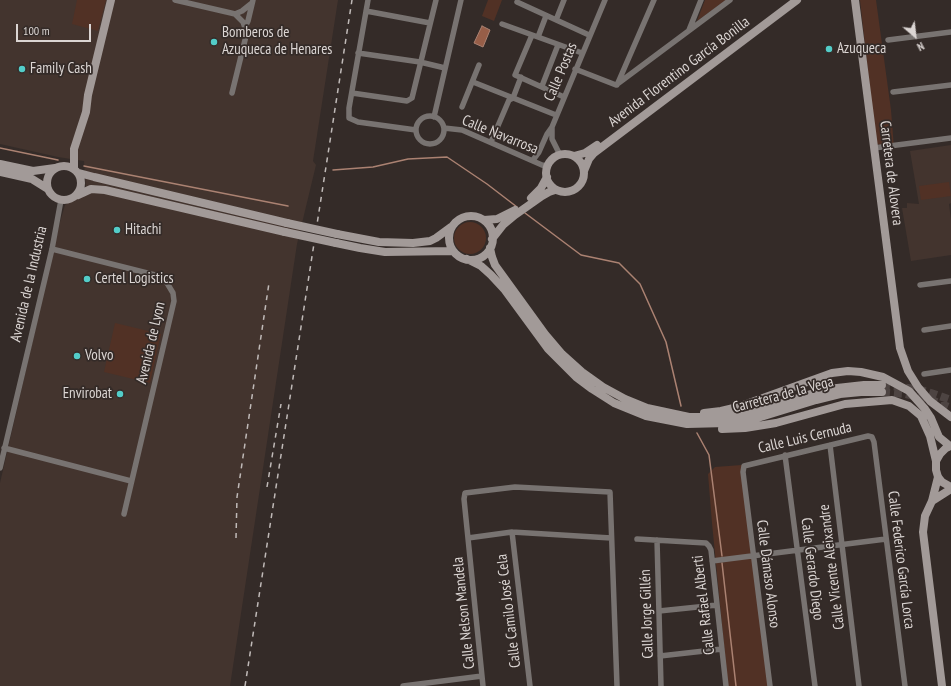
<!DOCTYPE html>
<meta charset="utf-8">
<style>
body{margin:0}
#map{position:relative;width:951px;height:686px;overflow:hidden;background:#342b28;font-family:"PT Sans Narrow",sans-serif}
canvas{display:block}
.north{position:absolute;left:895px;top:16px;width:40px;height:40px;-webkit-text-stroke:3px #342b28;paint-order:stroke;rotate:152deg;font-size:11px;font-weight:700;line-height:16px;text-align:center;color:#dbd5d3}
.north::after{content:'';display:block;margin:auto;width:14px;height:18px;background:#dbd5d3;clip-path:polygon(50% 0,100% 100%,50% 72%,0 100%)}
.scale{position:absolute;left:16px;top:24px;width:75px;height:18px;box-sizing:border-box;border:2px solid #dbd5d3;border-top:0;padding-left:5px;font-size:12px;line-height:14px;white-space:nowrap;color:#dbd5d3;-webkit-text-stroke:3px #342b28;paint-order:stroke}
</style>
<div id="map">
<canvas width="951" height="686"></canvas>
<div class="north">N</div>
<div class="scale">100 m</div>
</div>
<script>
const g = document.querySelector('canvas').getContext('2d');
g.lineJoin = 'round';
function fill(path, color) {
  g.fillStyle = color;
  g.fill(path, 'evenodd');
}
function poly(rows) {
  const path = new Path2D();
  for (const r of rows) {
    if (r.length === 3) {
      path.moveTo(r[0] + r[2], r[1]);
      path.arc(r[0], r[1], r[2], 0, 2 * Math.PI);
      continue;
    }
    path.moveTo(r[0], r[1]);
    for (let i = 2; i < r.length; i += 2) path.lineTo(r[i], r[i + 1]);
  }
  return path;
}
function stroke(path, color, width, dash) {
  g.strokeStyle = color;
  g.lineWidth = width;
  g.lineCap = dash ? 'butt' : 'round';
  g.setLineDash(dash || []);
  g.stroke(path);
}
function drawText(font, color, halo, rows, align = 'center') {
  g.font = font + ' "PT Sans Narrow",sans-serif';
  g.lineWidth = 3.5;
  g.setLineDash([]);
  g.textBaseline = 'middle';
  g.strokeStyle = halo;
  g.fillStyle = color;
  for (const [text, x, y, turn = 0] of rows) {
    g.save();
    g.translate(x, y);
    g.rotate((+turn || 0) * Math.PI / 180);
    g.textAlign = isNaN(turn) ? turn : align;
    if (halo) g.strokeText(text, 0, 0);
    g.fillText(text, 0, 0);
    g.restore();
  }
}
const built = poly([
 [0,0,338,0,313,161,316,165,297,244,230,686,0,686,0,483,60,222,65,205,86,190,84,161,58,157,0,144],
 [951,145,951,203,949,204,951,220,951,255,911,261,902,208,907,208,907,203,919,204,910,151]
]);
const green = poly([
 [77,0,106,0,98,31,72,24],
 [488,0,502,0,494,21,482,16],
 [705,0,726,0,697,21],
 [860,0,876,0,891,110,894,148,886,149,876,143],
 [949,182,951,196,921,200,919,186],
 [470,238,16],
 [115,323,161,334,150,383,104,372],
 [742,465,769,686,728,686,712,523,708,474,715,467]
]);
const water = poly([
 [482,26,490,30,483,47,474,43,482,26]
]);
const stream = poly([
 [0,148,58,160],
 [84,166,288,206],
 [333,170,373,167,408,159,447,157,487,184,517,207],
 [525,213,581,255,619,263,640,284,666,342,681,406],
 [697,433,709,455,722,556],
 [722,563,736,686]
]);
const secondaryTunnel = poly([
 [882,385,917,389,931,393,951,400],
 [882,392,906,394,934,401,951,408]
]);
const street = poly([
 [175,0,231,13,235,14,243,22,246,31,246,36,232,93],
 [368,0,349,108,349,118,358,122,416,130],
 [517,2,589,35],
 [366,11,430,23],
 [235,14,242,11,252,3],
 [556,20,564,0],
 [502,24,582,53],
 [245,27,248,21,253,0],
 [689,30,701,0],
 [532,35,515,75,564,97],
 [538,37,546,16],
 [888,40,951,32],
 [358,53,420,62,445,68],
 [575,69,616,85,730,0],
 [473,82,556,115],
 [617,85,654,0],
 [542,86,558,45],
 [893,92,951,85],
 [352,93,407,101,412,98,436,0],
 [462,107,479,65],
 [430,130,14],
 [434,117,461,0],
 [444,128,462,130,542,165,548,166],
 [491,142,509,100,513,98,521,77],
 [874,148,951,138],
 [560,155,552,139,552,127,605,0],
 [533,160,539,152,547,134,552,127],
 [52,249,159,276,167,283,173,293,174,301,124,514],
 [920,285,951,281],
 [924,330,951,326],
 [924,374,951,370],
 [830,445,859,686],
 [4,448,131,481],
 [785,455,815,686],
 [0,468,52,249,61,200],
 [512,532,530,686],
 [468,538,512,532,611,538],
 [637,539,706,543,709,546,711,550,726,686],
 [657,540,661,686],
 [712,561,886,539],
 [659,611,717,605],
 [660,656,722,649],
 [403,686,482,676],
 [483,686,464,499,465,493,515,487,610,492,617,686],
 [770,686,743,472,744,466,868,436,872,437,874,442,905,686]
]);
const secondary = poly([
 [855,0,900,348,908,371,918,387,930,401,951,417],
 [565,173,19],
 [574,156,585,153,597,145],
 [0,164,33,171,55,168],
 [64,183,17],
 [74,168,74,149,86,112,88,95,111,0],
 [584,171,589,159,594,153,797,0],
 [0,172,32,179,48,189],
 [79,173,94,177,287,223],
 [78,195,91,189,105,190,285,232],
 [531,198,541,188,547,177],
 [471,238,22],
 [484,220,497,219,515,210],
 [337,234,379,242,413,243,430,241,436,238,451,227],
 [492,239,503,225,515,215,542,196,549,192,555,190],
 [336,243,360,248,385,252,453,251],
 [490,248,492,257,495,265,545,334,562,354,582,372,603,387,625,399,647,408,689,417,728,417,752,413,817,392,837,388,864,385,882,385],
 [467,259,481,266,491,275,504,289,548,349,576,377,592,389,614,403,646,416,687,424,727,423,751,420,816,400,840,394,861,392,882,392],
 [704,413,721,411,738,407,832,373,848,371,861,372,883,377,909,391,925,409,931,418,939,437,950,446],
 [722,429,745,428,776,423,845,404,892,400,909,406,921,416,930,436,936,461],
 [951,446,946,448,940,454,936,461,936,470,938,477,942,482,951,487],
 [938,477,932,501,925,516,923,532,942,686],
 [932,501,951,489]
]);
const rail = poly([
 [267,487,281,404],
 [236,538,237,497,269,283],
 [245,686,352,0]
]);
const secondaryBridge = poly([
 [287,223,337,234],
 [285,232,336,243]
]);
const markers = [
 [214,42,4,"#53cdc9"],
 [829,49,4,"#53cdc9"],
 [22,69,4,"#53cdc9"],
 [117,230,4,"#53cdc9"],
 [87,279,4,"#53cdc9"],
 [77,356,4,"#53cdc9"],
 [120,394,4,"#53cdc9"]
];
const poiNames = [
 ["Bomberos de",222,33],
 ["Azuqueca de Henares",222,50],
 ["Azuqueca",837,49],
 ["Family Cash",30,69],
 ["Hitachi",125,230],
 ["Certel Logistics",95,279],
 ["Volvo",85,356],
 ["Envirobat",112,394,"right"]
];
const streetNames = [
 ["Calle Postas",561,72,-67],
 ["Avenida Florentino García Bonilla",679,72,-37],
 ["Calle Navarrosa",500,135,22],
 ["Carretera de Alovera",891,173,83],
 ["Avenida de la Industria",29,284,-77],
 ["Avenida de Lyon",151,343,-77],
 ["Carretera de la Vega",783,395,-15],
 ["Calle Luis Cernuda",805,438,-13],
 ["Calle Federico García Lorca",901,560,83],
 ["Calle Vicente Aleixandre",832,567,-97],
 ["Calle Gerardo Diego",812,569,83],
 ["Calle Dámaso Alonso",768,574,83],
 ["Calle Rafael Alberti",704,605,-97],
 ["Calle Camilo José Cela",509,611,-97],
 ["Calle Nelson Mandela",464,613,-96],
 ["Calle Jorge Gillén",647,614,-92]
];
fill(built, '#43342e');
fill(green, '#513125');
fill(water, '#975e48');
stroke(water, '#ab8272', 1);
stroke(stream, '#ab8272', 1.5);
stroke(secondaryTunnel, '#4d4442', 8, [8, 4]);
stroke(street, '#787371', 5.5);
stroke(secondary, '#a29a98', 8);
stroke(rail, '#c0bab8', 1.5, [5, 5]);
stroke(secondaryBridge, '#a29a98', 8);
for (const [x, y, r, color] of markers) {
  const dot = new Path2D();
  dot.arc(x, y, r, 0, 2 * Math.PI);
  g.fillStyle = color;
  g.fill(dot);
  stroke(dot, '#342b28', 1.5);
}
drawText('15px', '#dbd5d3', '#342b28', poiNames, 'left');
drawText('15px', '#dbd5d3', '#342b28', streetNames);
</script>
